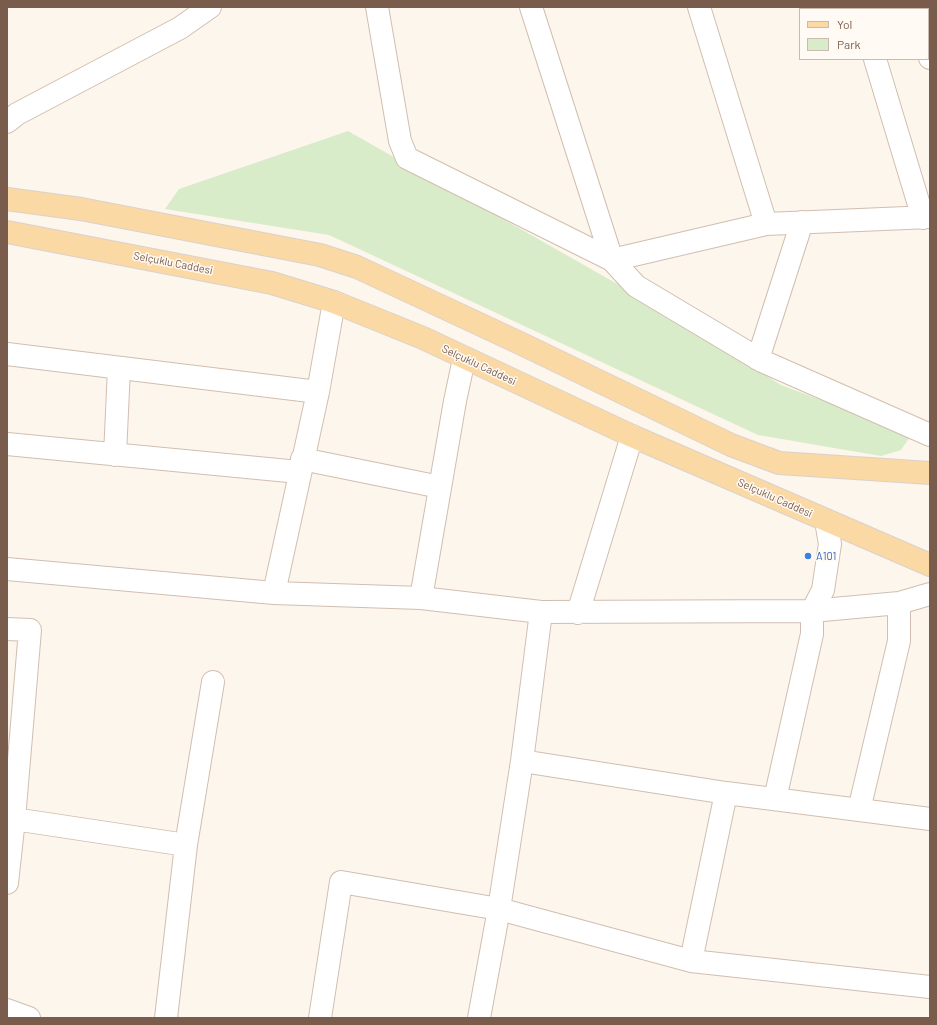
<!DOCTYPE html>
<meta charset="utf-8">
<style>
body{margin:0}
#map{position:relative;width:937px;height:1025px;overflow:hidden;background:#fdf6ec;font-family:Barlow,sans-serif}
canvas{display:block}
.frame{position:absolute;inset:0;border:8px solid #7a5c4d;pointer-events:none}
.legend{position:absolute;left:799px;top:8px;width:130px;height:52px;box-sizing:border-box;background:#fffaf3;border:1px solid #cabbb1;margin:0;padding:5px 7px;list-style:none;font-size:12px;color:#7a5c4d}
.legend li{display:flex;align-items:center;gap:8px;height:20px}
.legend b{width:20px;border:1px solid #cabbb1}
</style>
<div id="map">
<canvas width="937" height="1025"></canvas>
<div class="frame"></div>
<ul class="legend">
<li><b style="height:5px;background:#fbd9a5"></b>Yol</li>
<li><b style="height:11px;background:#d8ecc9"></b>Park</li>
</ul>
</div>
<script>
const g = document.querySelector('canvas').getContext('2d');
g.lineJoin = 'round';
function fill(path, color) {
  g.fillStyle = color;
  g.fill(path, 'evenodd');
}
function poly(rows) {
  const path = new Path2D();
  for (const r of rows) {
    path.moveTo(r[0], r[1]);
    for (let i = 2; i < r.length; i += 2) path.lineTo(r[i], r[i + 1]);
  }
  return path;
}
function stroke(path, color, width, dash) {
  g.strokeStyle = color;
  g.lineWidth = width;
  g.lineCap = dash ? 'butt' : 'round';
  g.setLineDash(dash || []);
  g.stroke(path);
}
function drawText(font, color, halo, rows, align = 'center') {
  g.font = font + ' Barlow,sans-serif';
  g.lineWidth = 3;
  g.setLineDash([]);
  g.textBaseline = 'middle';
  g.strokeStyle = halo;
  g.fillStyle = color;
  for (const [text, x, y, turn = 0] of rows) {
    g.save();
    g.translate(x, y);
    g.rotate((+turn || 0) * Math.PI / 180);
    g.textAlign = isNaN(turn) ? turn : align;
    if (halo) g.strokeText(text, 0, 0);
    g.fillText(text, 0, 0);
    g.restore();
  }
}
const green = poly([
 [348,131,642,298,781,385,912,434,901,450,881,456,758,435,329,235,165,209,179,189]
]);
const minor = poly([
 [377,7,400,141,407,158,612,260,636,286,762,361,930,435],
 [531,7,612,260],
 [699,7,766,224],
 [860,7,861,9],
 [915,7,916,9],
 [928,51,930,58],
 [875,59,923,218],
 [7,122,17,114,180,28,210,7],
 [612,260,766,224,930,217],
 [7,354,318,392],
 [758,359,802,222],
 [7,444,299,472],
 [115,455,119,368],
 [302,459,440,487],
 [7,569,274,593,421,598,541,612,812,611,899,603,930,594],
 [274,593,318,392,334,302],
 [421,598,455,401,464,359],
 [578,613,632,436],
 [7,629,30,630,14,819,7,883],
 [522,761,726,793,930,819],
 [775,799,812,634,812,611,823,590,830,544,826,521],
 [859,810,899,641,899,603],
 [14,819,186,845],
 [691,961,726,793],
 [7,1010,29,1018],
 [166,1018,186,845,213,682],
 [320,1018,341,882,499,909,691,961,930,987],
 [479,1018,499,909,522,761,541,612]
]);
const major = poly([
 [7,199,81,209,320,255,357,267,524,345,731,445,779,463,930,473],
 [7,232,272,283,334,302,423,338,632,436,930,565]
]);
const markers = [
 [808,556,4,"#3f7fe0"]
];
const streetNames = [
 ["Selçuklu Caddesi",173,263,11],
 ["Selçuklu Caddesi",479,365,25],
 ["Selçuklu Caddesi",775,498,24]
];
const shopNames = [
 ["A101",816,556]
];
fill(green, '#d8ecc9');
stroke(minor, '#d1beb0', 24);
stroke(major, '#dad1cd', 24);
stroke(minor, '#fff', 22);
stroke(major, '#fbd9a5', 22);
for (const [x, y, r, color] of markers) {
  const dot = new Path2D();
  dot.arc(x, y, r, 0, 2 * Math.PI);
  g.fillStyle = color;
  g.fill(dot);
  stroke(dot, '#fffaf3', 1.5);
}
drawText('11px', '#7a5c4d', '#fffaf3', streetNames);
drawText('11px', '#366cbe', '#fffaf3', shopNames, 'left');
</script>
